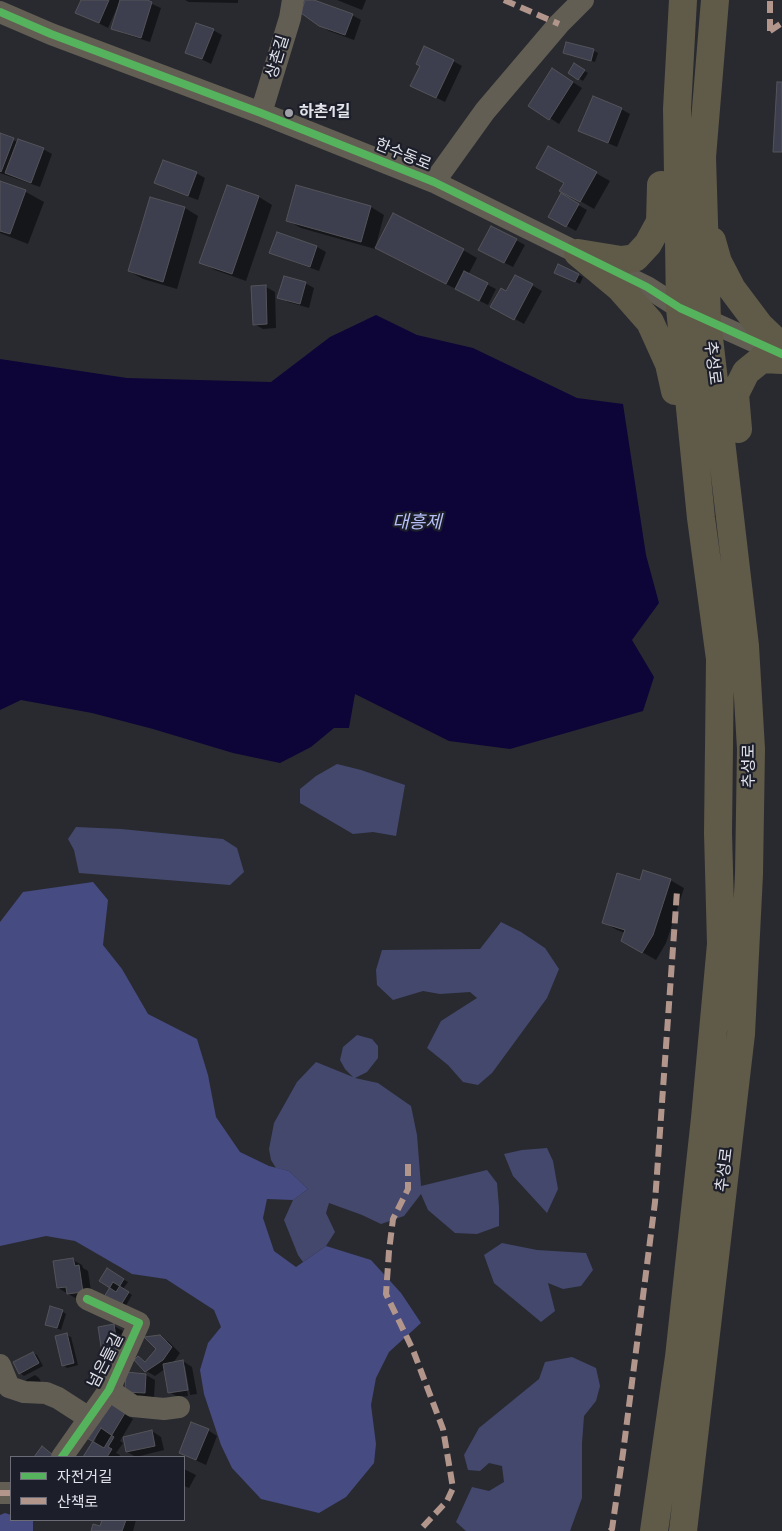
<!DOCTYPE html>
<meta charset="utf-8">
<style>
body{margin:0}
#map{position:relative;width:782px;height:1531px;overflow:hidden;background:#292a30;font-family:"Space Grotesk","Noto Sans KR",sans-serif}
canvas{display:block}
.legend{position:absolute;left:10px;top:1456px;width:175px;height:65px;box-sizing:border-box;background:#1c1e29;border:1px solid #6b6c76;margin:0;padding:6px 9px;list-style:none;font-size:15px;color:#e1e2ea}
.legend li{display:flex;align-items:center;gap:10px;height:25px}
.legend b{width:25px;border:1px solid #6b6c76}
</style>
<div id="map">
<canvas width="782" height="1531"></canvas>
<ul class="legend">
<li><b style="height:6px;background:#56b35d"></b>자전거길</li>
<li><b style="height:6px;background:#b2968c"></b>산책로</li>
</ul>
</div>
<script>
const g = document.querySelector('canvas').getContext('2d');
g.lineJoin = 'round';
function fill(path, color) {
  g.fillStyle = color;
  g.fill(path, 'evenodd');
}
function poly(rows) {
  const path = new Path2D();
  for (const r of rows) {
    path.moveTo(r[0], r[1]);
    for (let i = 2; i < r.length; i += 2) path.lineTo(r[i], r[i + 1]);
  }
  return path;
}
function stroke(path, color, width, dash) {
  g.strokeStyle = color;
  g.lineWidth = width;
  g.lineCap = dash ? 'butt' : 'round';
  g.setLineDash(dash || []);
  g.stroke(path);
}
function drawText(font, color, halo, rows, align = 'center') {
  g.font = font + ' "Space Grotesk","Noto Sans KR",sans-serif';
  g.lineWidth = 4.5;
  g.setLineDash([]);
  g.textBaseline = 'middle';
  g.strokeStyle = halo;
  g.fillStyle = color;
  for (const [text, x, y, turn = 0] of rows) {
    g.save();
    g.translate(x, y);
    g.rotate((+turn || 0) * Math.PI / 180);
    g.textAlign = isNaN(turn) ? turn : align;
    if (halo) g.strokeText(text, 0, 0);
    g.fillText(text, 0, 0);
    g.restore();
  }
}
const green = poly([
 [337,764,361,770,405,785,396,836,373,832,353,834,300,803,300,789,316,776],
 [76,827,121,829,223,839,237,848,244,872,230,885,79,873,74,850,68,839],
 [501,922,521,932,545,948,559,969,547,998,492,1073,478,1085,463,1082,448,1065,427,1048,441,1021,477,998,470,992,440,994,423,991,393,1000,377,985,376,970,382,950,480,949],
 [357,1035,372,1039,378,1046,378,1058,367,1072,355,1078,378,1083,411,1106,417,1135,421,1186,487,1170,497,1183,499,1207,499,1226,477,1234,455,1233,428,1210,421,1194,404,1216,381,1224,362,1215,329,1203,326,1213,335,1232,326,1246,303,1262,298,1255,284,1220,293,1200,308,1189,289,1171,276,1168,271,1160,269,1149,274,1123,297,1082,316,1062,353,1077,345,1069,340,1060,343,1047],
 [547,1148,553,1161,558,1189,547,1213,513,1176,504,1154,522,1150],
 [502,1243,537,1250,586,1253,593,1270,581,1286,563,1289,548,1283,555,1311,541,1322,494,1283,484,1255],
 [572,1357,596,1368,600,1386,596,1401,584,1416,582,1443,582,1498,570,1531,466,1531,456,1522,472,1487,489,1491,504,1482,502,1466,489,1463,480,1471,468,1470,464,1455,479,1428,539,1379,545,1362]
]);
const forest = poly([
 [93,882,108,900,103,945,122,969,148,1014,197,1039,208,1075,216,1117,240,1152,269,1166,289,1171,308,1189,293,1200,267,1199,263,1218,274,1251,296,1267,326,1246,371,1260,401,1293,421,1323,389,1352,376,1378,371,1405,376,1444,374,1463,346,1497,319,1513,261,1499,232,1468,221,1445,204,1394,200,1370,208,1343,221,1327,214,1310,166,1279,132,1274,75,1241,46,1236,0,1246,0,922,23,892],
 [5,1513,11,1515,11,1520,33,1521,33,1531,0,1531,0,1515]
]);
const water = poly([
 [376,315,417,335,473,348,577,398,623,404,646,555,659,603,632,640,654,677,643,711,510,749,449,741,355,694,349,728,334,728,311,747,280,763,233,753,153,729,92,713,21,700,0,710,0,359,127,378,271,382,330,337]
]);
const shadow = poly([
 [82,0,143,0,161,8,150,42,122,33,113,28,119,8,117,8,108,28,77,12],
 [185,0,238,0,238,3,189,2],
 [307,0,352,15,361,20,354,40,329,31,319,25],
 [337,0,366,0,362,10],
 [213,30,222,35,211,64,187,52],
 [594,51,598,53,595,62,565,53],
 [453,61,462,66,445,102,412,86],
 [575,65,588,73,583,81,569,73],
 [562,75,582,88,559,124,550,118],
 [621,109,630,114,617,147,589,135],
 [0,135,18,142,43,149,52,154,40,187,0,173],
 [549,147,610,181,594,209,561,190,565,183],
 [196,173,205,178,198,200,165,188,156,183],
 [0,182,26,192,44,202,28,244,0,233],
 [297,186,371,207,384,215,375,249,301,228,287,220],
 [561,195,587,210,576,231,549,216],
 [259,197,272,205,246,281,215,270,201,262],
 [185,208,198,216,177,289,143,279,129,271],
 [278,233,317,247,326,252,319,271,280,257,271,252],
 [516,240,525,245,513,267,489,255],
 [463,250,477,258,468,275,496,289,488,305,390,256],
 [558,266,583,277,580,284,560,274],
 [516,276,542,291,524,324,492,306,507,293],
 [305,283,314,288,309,308,288,302,279,297],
 [266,287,275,292,276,328,263,329,254,324],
 [670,880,684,888,666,943,656,960,623,941,625,933,617,930,603,922,641,882],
 [73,1260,82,1265,83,1268,88,1271,92,1297,77,1299,58,1288],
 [108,1270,128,1282,123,1289,132,1295,124,1309,111,1288],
 [62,1311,66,1314,61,1330,46,1324],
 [114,1326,123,1331,112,1358,103,1353],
 [67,1335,71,1337,78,1365,67,1368,63,1365],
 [159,1336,169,1342,180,1353,173,1363,183,1361,192,1367,197,1394,190,1395,185,1366,183,1366,188,1396,178,1397,169,1392,165,1369,155,1376,146,1371,138,1357,146,1362,158,1349],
 [33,1353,37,1355,43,1366,24,1376,20,1373],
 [127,1374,146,1375,155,1380,154,1398,135,1396,126,1391],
 [35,1375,39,1378,44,1388,31,1390,26,1380],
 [106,1403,133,1419,120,1441,123,1443,116,1453,120,1455,119,1457,84,1457,95,1441],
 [208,1430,217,1436,206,1465,180,1453],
 [152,1431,161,1437,164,1450,136,1457,127,1452],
 [184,1469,196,1475,189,1488,184,1486],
 [103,1520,136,1520,133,1531,92,1531,101,1527]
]);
const building = poly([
 [81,0,109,0,99,23,75,13,81,0],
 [120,0,147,0,152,2,141,38,111,29,120,0],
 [305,0,314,0,353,14,345,35,319,26,301,13,305,0],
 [196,23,214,29,202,59,185,53,196,23],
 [566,42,594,49,591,61,563,53,566,42],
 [424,46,454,60,436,98,410,86,420,66,416,64,424,46],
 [574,63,585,70,578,80,568,73,574,63],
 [552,68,573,82,549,120,528,106,552,68],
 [777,82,782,82,782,152,773,152,777,82],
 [593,96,622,108,608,143,578,131,593,96],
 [0,133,14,138,1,172,0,171,0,133],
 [18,139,44,148,31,183,5,173,18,139],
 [548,146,597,172,580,202,559,191,564,183,536,168,548,146],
 [163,160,197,172,188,196,154,183,163,160],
 [0,181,26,190,10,234,0,231,0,181],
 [227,185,259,196,232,274,199,263,227,185],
 [296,185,371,206,361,242,286,221,296,185],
 [561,193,579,204,566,227,548,217,561,193],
 [150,197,185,207,163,282,128,271,150,197],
 [393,213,464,249,446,284,375,248,393,213],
 [491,226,517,239,504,263,478,250,491,226],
 [277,232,317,246,310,267,269,253,277,232],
 [558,264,579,274,575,282,554,273,558,264],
 [464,271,488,283,479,301,455,289,464,271],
 [515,275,533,284,514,320,490,307,501,288,506,291,515,275],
 [284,276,306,282,300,304,277,298,284,276],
 [266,285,267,324,253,325,251,286,266,285],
 [643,870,671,879,653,935,642,953,621,941,625,930,602,923,617,873,640,880,643,870],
 [73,1258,75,1266,79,1265,83,1292,67,1294,66,1287,57,1288,53,1261,73,1258],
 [107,1268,124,1279,116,1292,99,1281,107,1268],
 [113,1282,129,1292,119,1308,104,1297,113,1282],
 [50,1306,63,1310,57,1328,45,1325,50,1306],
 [114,1324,118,1351,102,1353,98,1327,114,1324],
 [67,1333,74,1363,62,1366,55,1336,67,1333],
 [160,1335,172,1347,163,1360,145,1372,134,1360,138,1356,145,1362,156,1349,144,1337,160,1335],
 [33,1352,39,1363,19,1374,13,1362,33,1352],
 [183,1360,188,1390,168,1393,163,1364,183,1360],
 [126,1372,146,1374,145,1393,125,1392,126,1372],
 [106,1401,125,1413,104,1448,85,1437,106,1401],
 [191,1422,209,1429,196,1460,179,1453,191,1422],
 [101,1428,114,1437,108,1447,112,1449,107,1457,83,1457,101,1428],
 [152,1430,155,1446,126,1452,123,1437,152,1430],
 [42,1446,53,1455,51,1457,34,1457,42,1446],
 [102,1520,126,1520,122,1531,91,1531,93,1524,100,1526,102,1520]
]);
const minor = poly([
 [0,12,51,34,261,113,434,182,647,287,680,308,782,354],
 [261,113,290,18,293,0],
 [434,182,485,111,559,24,583,0],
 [0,1365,9,1387,24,1392,46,1393,58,1398,89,1418],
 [109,1390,133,1406,164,1409,179,1407],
 [62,1457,109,1390,139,1323,87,1299],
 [0,1493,11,1493]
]);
const major = poly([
 [712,241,718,262,732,289,759,325,782,347],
 [578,253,620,288,650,322,669,364,675,391],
 [578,253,621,260,635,258,648,244,660,222,661,185],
 [738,429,735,394,746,372,762,359,782,360],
 [654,1531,679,1357,705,1118,721,944,718,833,720,659,701,518,680,308,677,109,683,0],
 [683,1531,741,1034,749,874,751,749,745,646,707,321,702,157,715,0]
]);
const quiet = poly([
 [504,0,559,24],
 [770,31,770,0],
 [770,31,782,23],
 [408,1164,408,1189,393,1219,389,1251,386,1294,413,1350,443,1429,453,1488,447,1501,419,1531],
 [0,1493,11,1493],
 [610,1531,612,1529,623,1453,655,1202,677,891]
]);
const cycleway = poly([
 [0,12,51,34,261,113,434,182,647,287,680,308,782,354],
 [62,1457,109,1390,139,1323,87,1299]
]);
const markers = [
 [289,113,5,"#a1a2a9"]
];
const streetNames = [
 ["상촌길",278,57,-73],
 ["한수동로",403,155,22],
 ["추성로",712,363,83],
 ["추성로",750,766,-90],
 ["추성로",725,1170,-83],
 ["넘은들길",106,1361,-63]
];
const poiNames = [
 ["하촌1길",299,113]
];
const waterNames = [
 ["대흥제",417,523]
];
fill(green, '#44486d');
fill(forest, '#464b81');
fill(water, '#0d0538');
fill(shadow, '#0007');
fill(building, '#3e3f4e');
stroke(building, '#535459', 1);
stroke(minor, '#625e53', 22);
stroke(major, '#605a48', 28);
stroke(quiet, '#b2968c', 6, [12, 6]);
stroke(cycleway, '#56b35d', 8);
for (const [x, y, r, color] of markers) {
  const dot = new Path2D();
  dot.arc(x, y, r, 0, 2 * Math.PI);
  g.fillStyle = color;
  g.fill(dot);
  stroke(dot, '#1c1e29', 2);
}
drawText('16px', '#e1e2ea', '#1c1e29', streetNames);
drawText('bold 16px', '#e1e2ea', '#1c1e29', poiNames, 'left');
drawText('italic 18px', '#b5bef6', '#1c1e29', waterNames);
</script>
